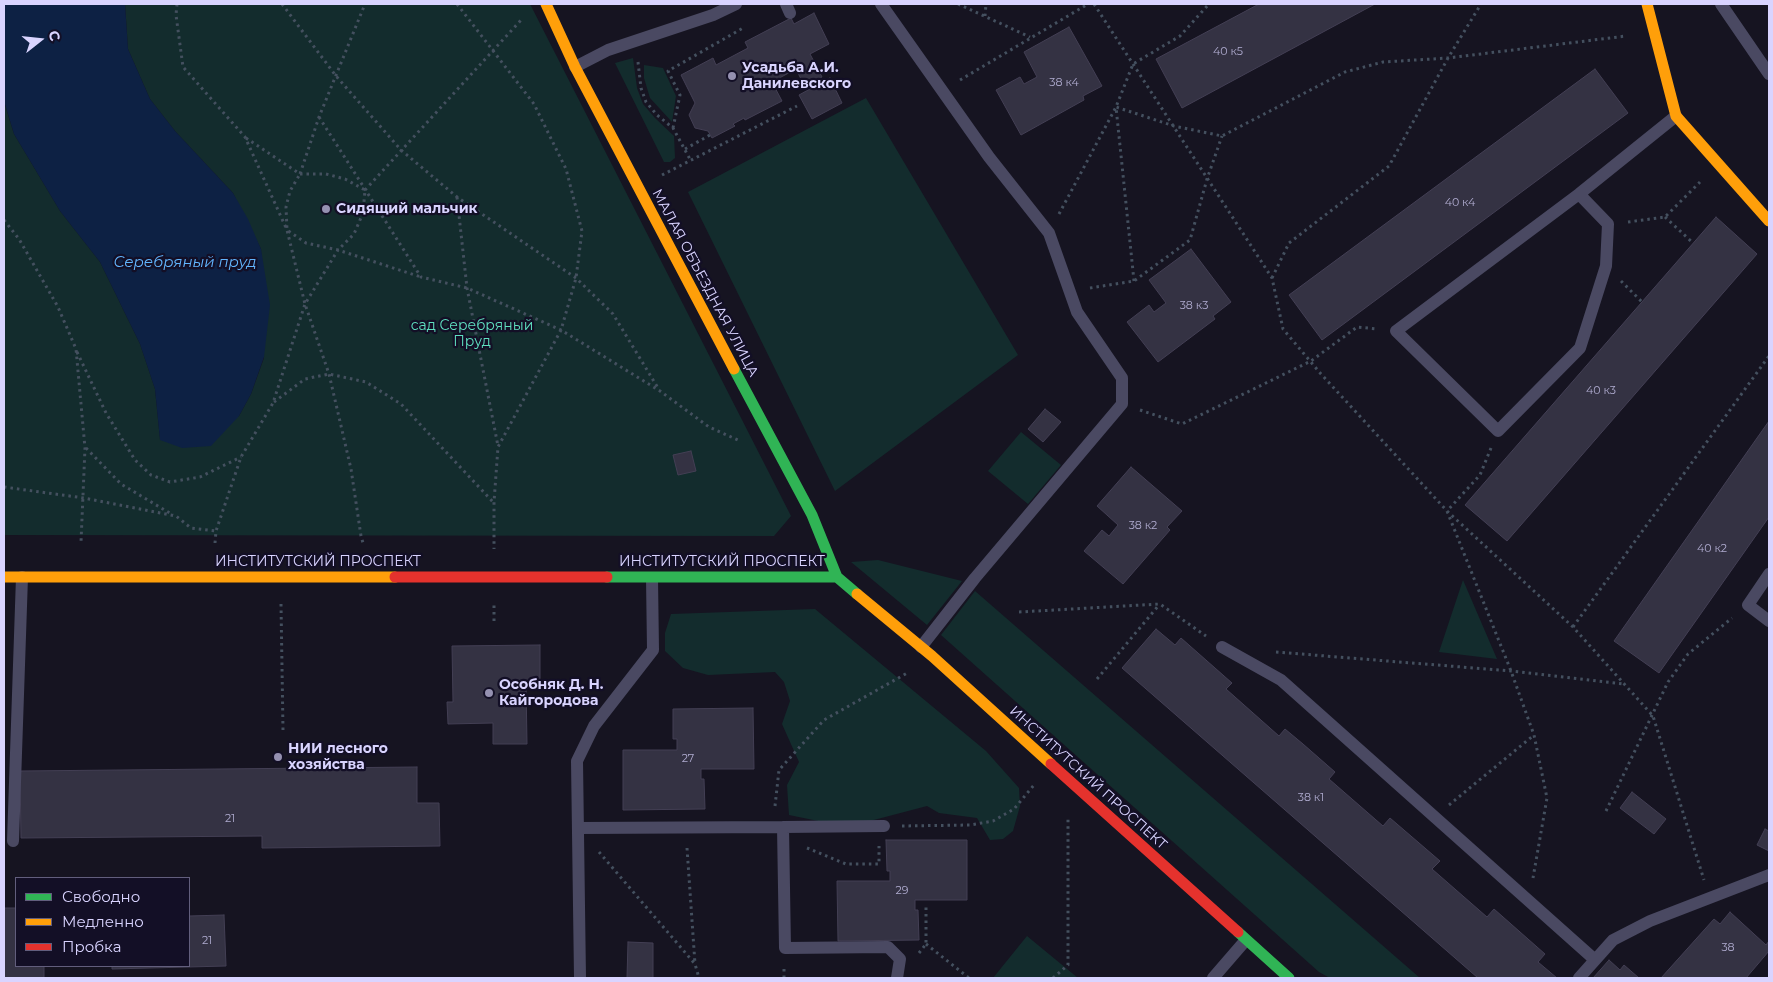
<!DOCTYPE html>
<meta charset="utf-8">
<style>
body{margin:0}
#map{position:relative;width:1773px;height:982px;overflow:hidden;background:#161421;font-family:Montserrat,sans-serif}
canvas{display:block}
.frame{position:absolute;inset:0;border:5px solid #d9d4ff;pointer-events:none}
.legend{position:absolute;left:15px;top:877px;width:175px;height:90px;box-sizing:border-box;background:#130f26;border:1px solid #625e7d;margin:0;padding:6px 9px;list-style:none;font-size:15px;color:#d9d4ff}
.legend li{display:flex;align-items:center;gap:10px;height:25px}
.legend b{width:25px;border:1px solid #625e7d}
.north{position:absolute;left:15px;top:15px;width:50px;height:50px;-webkit-text-stroke:4px #130f26;paint-order:stroke;rotate:74deg;font-size:14px;font-weight:700;line-height:20px;text-align:center;color:#d9d4ff}
.north::after{content:'';display:block;margin:auto;width:18px;height:22px;background:#d9d4ff;clip-path:polygon(50% 0,100% 100%,50% 72%,0 100%)}
</style>
<div id="map">
<canvas width="1773" height="982"></canvas>
<div class="frame"></div>
<ul class="legend">
<li><b style="height:6px;background:#30b455"></b>Свободно</li>
<li><b style="height:6px;background:#ff9f0a"></b>Медленно</li>
<li><b style="height:6px;background:#e5322d"></b>Пробка</li>
</ul>
<div class="north">С</div>
</div>
<script>
const g = document.querySelector('canvas').getContext('2d');
g.lineJoin = 'round';
function fill(path, color) {
  g.fillStyle = color;
  g.fill(path, 'evenodd');
}
function poly(rows) {
  const path = new Path2D();
  for (const r of rows) {
    path.moveTo(r[0], r[1]);
    for (let i = 2; i < r.length; i += 2) path.lineTo(r[i], r[i + 1]);
  }
  return path;
}
function stroke(path, color, width, dash) {
  g.strokeStyle = color;
  g.lineWidth = width;
  g.lineCap = dash ? 'butt' : 'round';
  g.setLineDash(dash || []);
  g.stroke(path);
}
function drawText(font, color, halo, rows, align = 'center') {
  g.font = font + ' Montserrat,sans-serif';
  g.lineWidth = 4.5;
  g.setLineDash([]);
  g.textBaseline = 'middle';
  g.strokeStyle = halo;
  g.fillStyle = color;
  for (const [text, x, y, turn = 0] of rows) {
    g.save();
    g.translate(x, y);
    g.rotate((+turn || 0) * Math.PI / 180);
    g.textAlign = isNaN(turn) ? turn : align;
    if (halo) g.strokeText(text, 0, 0);
    g.fillText(text, 0, 0);
    g.restore();
  }
}
const green = poly([
 [125,4,530,4,791,516,774,536,4,535,4,102,14,134,60,211,100,262,140,344,155,389,160,439,239,416,251,394,264,358,261,249,233,193,175,131,150,99,128,49],
 [633,58,637,88,643,104,655,118,674,136,675,158,670,162,664,162,615,63],
 [644,65,663,68,676,96,672,122,650,98,644,78],
 [866,98,1018,355,835,491,688,192],
 [1021,432,1061,465,1028,504,988,471],
 [878,560,962,581,927,625,851,562],
 [1463,580,1497,659,1439,652],
 [975,591,1420,978,1330,978,1319,972,941,635],
 [815,609,986,751,1019,788,1020,806,1013,831,1003,839,990,840,977,818,939,813,927,806,870,821,823,822,789,815,787,785,799,762,782,724,790,701,784,682,775,672,708,675,683,668,665,651,665,633,671,614],
 [1027,936,1078,978,993,978]
]);
const water = poly([
 [4,4,125,4,128,49,150,99,175,131,233,193,248,219,261,249,270,305,264,357,251,394,239,416,211,446,182,448,160,440,155,389,140,344,100,262,60,211,14,134,4,101]
]);
const building = poly([
 [1259,4,1375,4,1182,108,1156,59,1259,4],
 [814,13,829,44,810,54,822,77,804,85,796,69,772,82,782,101,745,120,744,118,733,124,735,126,712,138,708,131,695,128,689,115,695,103,681,75,713,58,716,65,748,48,745,42,791,18,794,24,814,13],
 [1069,27,1102,86,1083,96,1084,100,1021,135,996,90,1020,77,1024,84,1037,77,1024,52,1069,27],
 [1595,69,1628,113,1322,340,1289,295,1595,69],
 [830,78,842,103,812,119,799,95,830,78],
 [1716,217,1757,254,1507,541,1465,505,1716,217],
 [1191,249,1231,302,1213,316,1215,319,1158,362,1127,322,1149,305,1154,312,1166,303,1149,280,1191,249],
 [1045,409,1061,422,1043,442,1028,429,1045,409],
 [1769,421,1769,517,1659,673,1614,641,1769,421],
 [691,451,696,471,678,475,673,455,691,451],
 [1131,467,1182,511,1167,527,1170,530,1123,584,1084,551,1102,530,1109,536,1118,525,1097,506,1131,467],
 [1156,629,1175,645,1181,638,1232,683,1226,689,1279,736,1285,729,1303,744,1335,772,1329,779,1383,826,1390,818,1440,861,1432,869,1487,917,1494,909,1545,954,1538,962,1557,978,1478,978,1122,668,1156,629],
 [540,645,540,684,526,684,527,744,493,744,493,723,448,724,447,702,453,702,452,646,540,645],
 [753,708,754,769,701,769,701,779,704,779,705,809,623,810,623,750,677,750,677,739,673,739,673,709,753,708],
 [417,767,417,803,439,803,440,846,262,848,262,836,21,838,20,771,417,767],
 [1632,792,1666,819,1654,834,1620,808,1632,792],
 [1765,829,1769,831,1769,851,1757,845,1765,829],
 [886,840,967,840,967,900,915,900,915,910,918,910,919,940,838,941,837,881,890,881,890,871,887,871,886,840],
 [4,908,16,908,16,966,44,966,44,978,4,978,4,908],
 [1730,912,1766,945,1769,941,1769,951,1746,978,1661,978,1714,919,1720,924,1730,912],
 [224,915,226,966,112,969,112,966,189,966,189,916,224,915],
 [628,942,653,943,653,978,627,978,628,942],
 [1609,960,1620,970,1624,965,1639,978,1593,978,1609,960]
]);
const path = poly([
 [177,4,176,15,183,67,245,137,287,230,305,304,329,374,351,469,361,536,363,543],
 [282,4,336,76,401,150,457,197,576,278,613,314,658,388],
 [457,4,534,104,566,169,582,231,576,278,561,330,498,447,494,502,494,549],
 [958,4,1030,37],
 [1094,4,1272,278,1283,329,1321,374,1447,511,1511,671,1534,735,1547,798,1533,878],
 [985,16,986,4],
 [638,62,641,88,646,102,657,115,673,128,691,161],
 [960,80,1088,4],
 [319,117,421,277,467,288,561,330,660,391,709,427,740,441],
 [673,128,680,95,668,71,743,28],
 [246,138,300,174,319,117,365,4],
 [685,149,710,135],
 [300,174,326,174,345,179,365,190,363,213,354,234,338,250,306,243,287,230,286,207,290,191,300,174],
 [662,175,797,106],
 [365,190,522,19],
 [457,197,467,288,498,446],
 [1059,214,1116,107,1133,64,1180,36,1209,4],
 [1665,217,1693,243],
 [4,220,19,239,58,307,76,349,85,448,81,542],
 [1628,222,1665,217,1700,182],
 [1272,278,1289,243,1389,166,1448,58,1481,4],
 [1134,281,1116,107,1174,126,1222,136,1345,72,1383,62,1448,58,1626,36],
 [1621,281,1642,302],
 [1090,288,1134,281,1190,240,1207,179,1222,136],
 [77,352,106,413,135,460,151,475,170,482,200,477,241,457],
 [274,402,305,379,329,374,366,382,401,404,493,502],
 [1140,410,1182,424,1311,361,1357,327,1378,329],
 [86,448,121,484,173,515],
 [1491,448,1480,475,1447,511,1573,627,1653,716,1704,880],
 [4,487,84,498,176,516,191,528,216,531],
 [215,543,216,531,241,457,273,403,305,304,338,250,421,277],
 [281,604,283,730],
 [1019,612,1160,604,1206,636],
 [494,621,494,605],
 [1573,627,1769,356],
 [1276,652,1511,671,1624,684],
 [1097,679,1159,605],
 [1449,805,1534,735],
 [775,806,779,770,824,720,909,672],
 [1606,811,1668,682,1688,654,1732,618],
 [902,826,970,825,993,821,1014,809,1034,785],
 [687,848,695,964],
 [807,848,846,864,879,864,879,846],
 [599,852,695,964,699,978],
 [926,944,969,978],
 [919,953,926,944,926,907],
 [784,978,784,966],
 [1053,978,1068,965,1068,818]
]);
const lane = poly([
 [786,4,790,13],
 [881,4,989,157,1049,233,1077,312,1122,378,1122,404,975,578,921,647],
 [1721,4,1769,74],
 [575,67,608,50,713,15,736,4],
 [1579,194,1608,224,1606,266,1580,348,1498,431,1396,331,1579,194,1676,116],
 [1769,574,1748,605,1769,621],
 [1222,647,1281,680,1594,959],
 [783,827,884,826],
 [578,828,783,827,785,948,888,947,900,959,897,978],
 [13,841,22,577],
 [580,978,577,761,594,726,653,650,652,578],
 [1213,978,1245,941],
 [1579,978,1613,940,1650,921,1769,875]
]);
const fast = poly([
 [734,369,812,515,837,577],
 [607,577,837,577,857,594],
 [1238,932,1289,978]
]);
const slow = poly([
 [546,4,575,67,734,369],
 [1647,4,1676,116,1769,221],
 [4,577,395,577],
 [857,594,932,656,1051,764]
]);
const jam = poly([
 [395,577,607,577],
 [1051,764,1238,932]
]);
const markers = [
 [732,76,5,"#9591b1"],
 [326,209,5,"#9591b1"],
 [489,693,5,"#9591b1"],
 [278,757,5,"#9591b1"]
];
const numberNames = [
 ["40 к5",1228,52],
 ["38 к4",1064,83],
 ["40 к4",1460,203],
 ["38 к3",1194,306],
 ["40 к3",1601,391],
 ["38 к2",1143,526],
 ["40 к2",1712,549],
 ["27",688,759],
 ["38 к1",1311,798],
 ["21",230,819],
 ["29",902,891],
 ["21",207,941],
 ["38",1728,948]
];
const poiNames = [
 ["Усадьба А.И.",742,68],
 ["Данилевского",742,84],
 ["Сидящий мальчик",336,209],
 ["Особняк Д. Н.",499,685],
 ["Кайгородова",499,701],
 ["НИИ лесного",288,749],
 ["хозяйства",288,765]
];
const streetNames = [
 ["МАЛАЯ ОБЪЕЗДНАЯ УЛИЦА",705,283,62],
 ["ИНСТИТУТСКИЙ ПРОСПЕКТ",318,562],
 ["ИНСТИТУТСКИЙ ПРОСПЕКТ",722,562],
 ["ИНСТИТУТСКИЙ ПРОСПЕКТ",1088,778,42]
];
const parkNames = [
 ["сад Серебряный",472,326],
 ["Пруд",472,342]
];
const waterNames = [
 ["Серебряный пруд",185,263]
];
fill(green, '#132c2d');
fill(water, '#0d2144');
fill(building, '#343243');
stroke(building, '#433f54', 1);
stroke(path, '#44505f', 3, [2.5, 4]);
stroke(lane, '#4a4962', 12);
stroke(fast, '#30b455', 11);
stroke(slow, '#ff9f0a', 11);
stroke(jam, '#e5322d', 11);
for (const [x, y, r, color] of markers) {
  const dot = new Path2D();
  dot.arc(x, y, r, 0, 2 * Math.PI);
  g.fillStyle = color;
  g.fill(dot);
  stroke(dot, '#130f26', 2);
}
drawText('11px', '#b0acd0', null, numberNames);
drawText('bold 14px', '#d9d4ff', '#130f26', poiNames, 'left');
drawText('14px', '#d9d4ff', '#130f26', streetNames);
drawText('14px', '#5fe0c0', '#130f26', parkNames);
drawText('italic 15px', '#62b6ff', '#130f26', waterNames);
</script>
